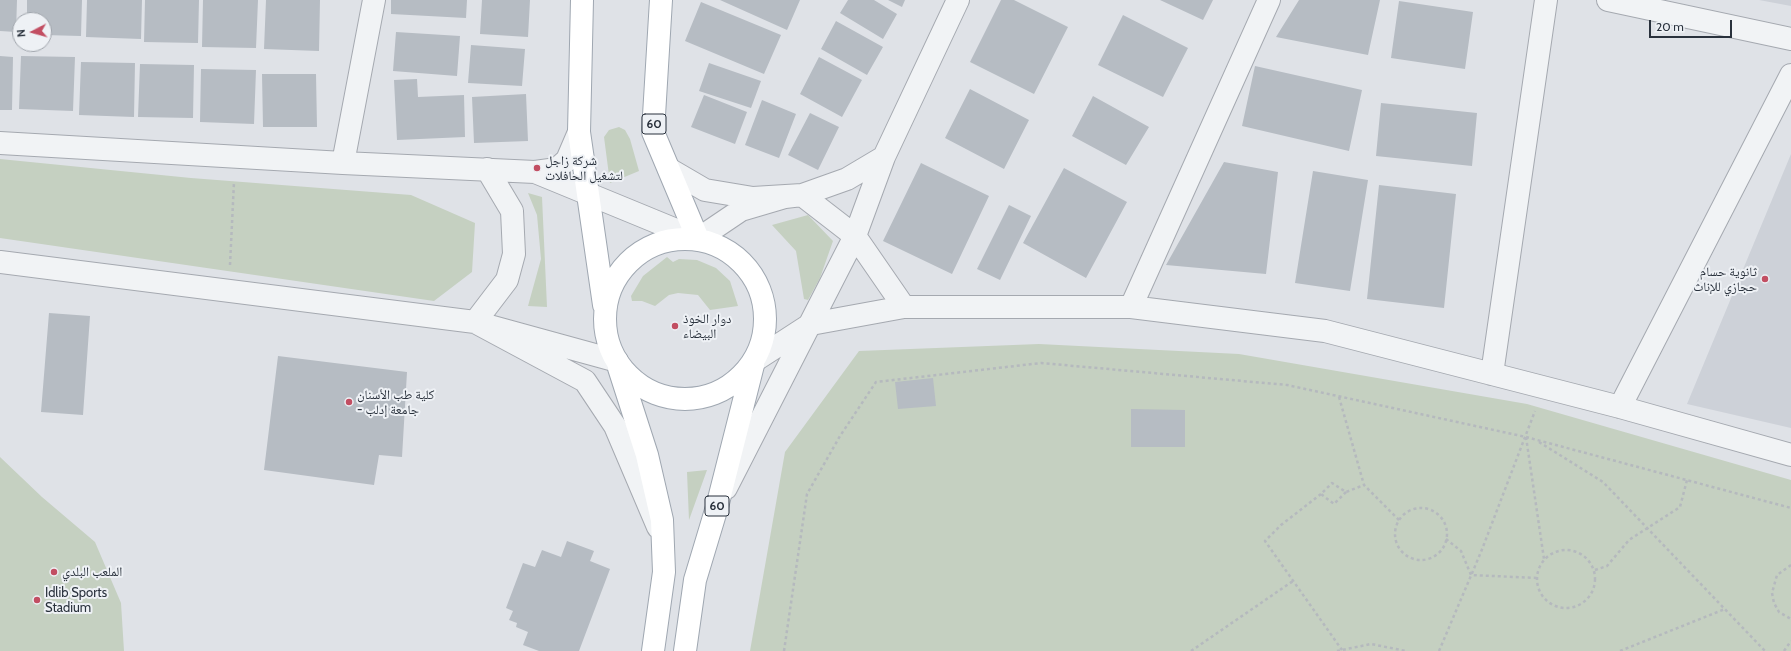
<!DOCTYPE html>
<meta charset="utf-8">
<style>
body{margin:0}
#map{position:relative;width:1791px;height:651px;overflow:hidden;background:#dfe2e7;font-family:Cabin,sans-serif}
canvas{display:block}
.north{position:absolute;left:12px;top:12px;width:40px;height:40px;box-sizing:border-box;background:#eef1f5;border:1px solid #9fa4ab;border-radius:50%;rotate:264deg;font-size:11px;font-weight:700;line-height:16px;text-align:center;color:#29313c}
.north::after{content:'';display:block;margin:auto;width:14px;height:18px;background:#c24e62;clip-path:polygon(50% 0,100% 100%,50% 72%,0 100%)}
.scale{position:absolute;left:1649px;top:20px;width:83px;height:18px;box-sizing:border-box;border:2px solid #29313c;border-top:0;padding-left:5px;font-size:12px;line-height:14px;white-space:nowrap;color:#29313c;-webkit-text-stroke:3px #eef1f5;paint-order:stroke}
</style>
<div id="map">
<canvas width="1791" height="651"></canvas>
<div class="north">N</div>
<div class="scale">20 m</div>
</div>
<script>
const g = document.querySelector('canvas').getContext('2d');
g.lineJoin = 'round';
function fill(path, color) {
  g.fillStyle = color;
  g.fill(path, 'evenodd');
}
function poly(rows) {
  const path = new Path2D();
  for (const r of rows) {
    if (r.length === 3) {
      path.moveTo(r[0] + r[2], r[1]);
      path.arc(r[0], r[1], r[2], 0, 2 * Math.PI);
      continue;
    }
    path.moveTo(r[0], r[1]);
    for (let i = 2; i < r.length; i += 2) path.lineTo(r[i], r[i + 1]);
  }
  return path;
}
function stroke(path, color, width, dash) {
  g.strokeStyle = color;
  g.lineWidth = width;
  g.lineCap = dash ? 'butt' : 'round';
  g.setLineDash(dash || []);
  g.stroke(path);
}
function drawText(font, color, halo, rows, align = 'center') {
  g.font = font + ' Cabin,"Noto Naskh Arabic",sans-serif';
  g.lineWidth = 4;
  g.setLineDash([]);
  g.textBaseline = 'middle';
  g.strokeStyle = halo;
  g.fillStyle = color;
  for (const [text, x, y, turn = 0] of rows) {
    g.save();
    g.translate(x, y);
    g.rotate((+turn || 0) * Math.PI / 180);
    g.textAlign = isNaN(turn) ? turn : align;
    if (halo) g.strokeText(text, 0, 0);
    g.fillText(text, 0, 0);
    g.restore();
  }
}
const built = poly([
 [1759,0,1791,0,1791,6],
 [1791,154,1791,428,1687,404]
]);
const green = poly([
 [619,127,625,130,630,139,639,171,610,183,604,137,609,130],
 [0,159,191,178,411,195,475,223,472,272,434,301,0,238],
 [528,193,542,197,547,307,528,306,541,259,537,215],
 [808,215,833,241,820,278,808,300,804,299,796,251,772,225],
 [667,257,673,262,679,259,697,260,716,268,730,281,738,306,710,310,698,295,678,293,669,295,655,306,642,301,632,301,631,296,643,276],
 [1039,344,1239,354,1527,404,1791,480,1791,651,750,651,785,452,859,351],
 [0,457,42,497,95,542,121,603,124,651,0,651],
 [707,470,689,520,687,472]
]);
const building = poly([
 [0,0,17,0,16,32,0,31],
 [27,0,82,0,81,36,44,35,44,20,27,20],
 [87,0,142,0,141,39,86,37],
 [145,0,199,0,198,43,144,42],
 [203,0,258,0,256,48,202,47],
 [266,0,320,0,319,51,264,49],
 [391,0,467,0,466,18,391,14],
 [482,0,530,0,528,37,480,34],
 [720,0,800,0,787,30],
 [848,0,874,0,897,14,883,39,840,13],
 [888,0,905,0,902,7],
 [1001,0,1014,0,1068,27,1034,94,970,62],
 [1160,0,1213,0,1203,20],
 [1299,0,1380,0,1368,55,1276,37],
 [1399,1,1473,12,1465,69,1391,58],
 [701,2,781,35,764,74,685,41],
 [1123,15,1188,48,1163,97,1098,65],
 [836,21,883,47,867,75,821,49],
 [396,32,460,36,457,76,393,71],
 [471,45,525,49,522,86,468,83],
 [0,56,13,57,12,110,0,110],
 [21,56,75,57,73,111,19,109],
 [819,57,862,80,842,117,800,94],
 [81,62,135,63,134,117,79,115],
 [709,63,761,81,751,108,699,91],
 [140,64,194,65,193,118,138,117],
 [1255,66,1362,90,1349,151,1242,126],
 [201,69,256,70,254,124,200,122],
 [262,74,316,74,317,127,263,127],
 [417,79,418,97,464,95,465,137,397,140,394,80],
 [970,89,1029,120,1004,169,945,138],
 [526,94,528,141,474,143,472,97],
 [704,95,747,112,735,144,691,127],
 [1093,96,1149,127,1126,165,1072,136],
 [762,100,796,114,779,158,745,145],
 [1381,103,1477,113,1472,166,1376,156],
 [810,113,839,127,818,170,788,155],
 [1224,162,1278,172,1266,274,1166,265],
 [921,163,989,196,952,274,883,241],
 [1064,168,1127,202,1086,278,1023,243],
 [1313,171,1368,180,1350,291,1295,283],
 [1379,185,1456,194,1444,308,1367,299],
 [1009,205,1031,216,1000,280,977,269],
 [49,313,90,316,83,415,41,412],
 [278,356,407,372,402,457,379,455,374,485,264,470],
 [933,378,936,406,898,409,895,382],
 [1131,409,1185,410,1185,447,1131,447],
 [567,541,594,551,590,561,610,569,579,651,539,651,523,645,528,632,516,627,517,623,509,620,513,611,506,608,523,563,535,567,542,550,561,557]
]);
const path = poly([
 [230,265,234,182],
 [1339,397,1364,485,1399,520],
 [1526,437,1544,559],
 [1539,442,1603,482,1765,651],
 [1346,492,1334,504,1321,494,1332,483,1346,492,1364,485],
 [1321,494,1281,525,1265,541,1342,650],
 [1421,534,26],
 [1446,539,1461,551,1471,575,1537,578],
 [1566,579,29],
 [1791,565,1777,575,1772,593,1774,603,1779,612,1791,619],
 [1595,570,1607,566,1629,540,1680,507,1687,480],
 [784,651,807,494,840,436,876,382,1041,363,1287,385,1526,437,1791,508],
 [1191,651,1293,581],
 [1337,651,1371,644,1406,651],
 [1439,651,1481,552,1535,411],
 [1620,651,1725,609],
 [1784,651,1791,641]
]);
const minor = poly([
 [1608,0,1791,39],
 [0,143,343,163,535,172,698,239,741,210,785,197,802,195,847,179,884,157],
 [343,163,374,0],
 [487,169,512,211,514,254,507,280,475,322,585,381,615,426,658,527],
 [669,169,705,190,753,198,802,195,855,236,904,307],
 [535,172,557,169,567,160,579,132],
 [0,262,475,322,617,361],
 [1131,307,1269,0],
 [754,361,811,324,904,307,1131,307,1325,331,1620,407,1791,455],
 [1492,374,1546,0],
 [1620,407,1791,75],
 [726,488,855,236,884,157,958,0]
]);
const major = poly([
 [582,0,579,132,604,305],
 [661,0,653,132,698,239],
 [685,319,80],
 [619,368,647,455,662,520,664,572,653,651],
 [685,651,695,580,717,507,753,365]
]);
const markers = [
 [537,168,4,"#c24e62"],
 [1765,279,4,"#c24e62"],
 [675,326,4,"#c24e62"],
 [349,402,4,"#c24e62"],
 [54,572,4,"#c24e62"],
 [37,600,4,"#c24e62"]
];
const shields = [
 [654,124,24],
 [717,506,24]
];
const shieldNames = [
 ["60",654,124],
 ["60",717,506]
];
const poiNames = [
 ["شركة زاجل",545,161],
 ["لتشغيل الحافلات",545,176],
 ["ثانوية حسام",1757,272,"right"],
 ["حجازي للإناث",1757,287,"right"],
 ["دوار الخوذ",683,319],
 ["البيضاء",683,334],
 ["كلية طب الأسنان",357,395],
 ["- جامعة إدلب",357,410],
 ["الملعب البلدي",62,572],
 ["Idlib Sports",45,593],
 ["Stadium",45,608]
];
fill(built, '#cdd1d8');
fill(green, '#c5d0c1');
fill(building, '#b6bcc3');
stroke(minor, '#a5a9b0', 24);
stroke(major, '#9fa7b1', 24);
stroke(path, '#b5b9be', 2.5, [3, 3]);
stroke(minor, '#f1f3f5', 22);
stroke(major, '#fff', 22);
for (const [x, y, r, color] of markers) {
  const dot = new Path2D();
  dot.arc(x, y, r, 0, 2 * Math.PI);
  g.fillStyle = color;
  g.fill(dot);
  stroke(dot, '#eef1f5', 1.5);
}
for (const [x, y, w] of shields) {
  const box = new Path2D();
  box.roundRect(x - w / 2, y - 10, w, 20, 3);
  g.fillStyle = '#eef1f5';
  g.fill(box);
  stroke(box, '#29313c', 1);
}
drawText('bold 12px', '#29313c', null, shieldNames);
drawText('13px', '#29313c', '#eef1f5', poiNames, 'left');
</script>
